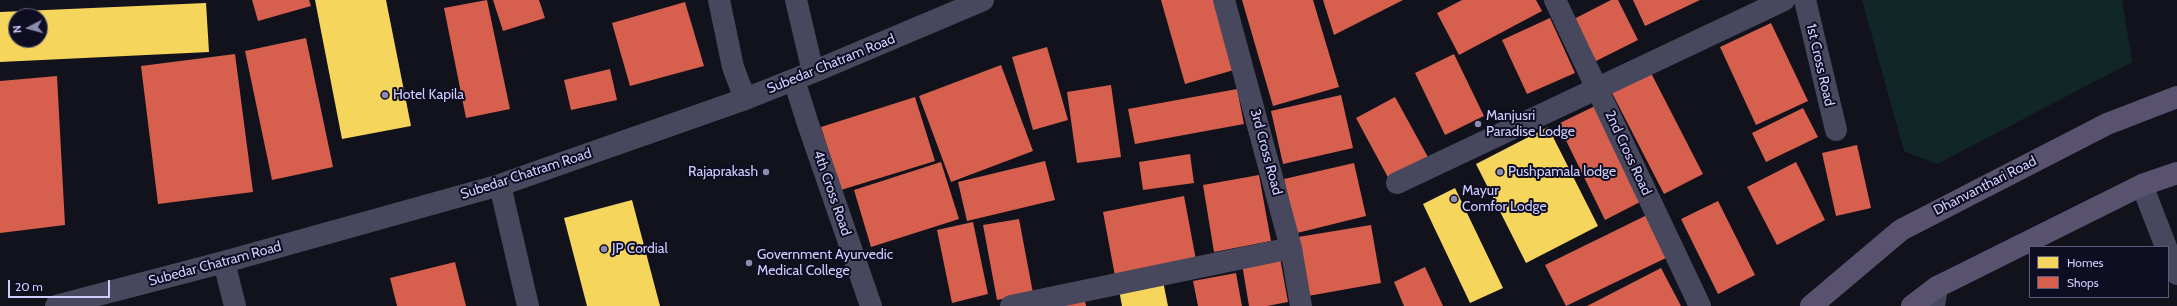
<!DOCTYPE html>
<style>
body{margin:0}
#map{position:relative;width:2177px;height:306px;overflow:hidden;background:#12121d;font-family:Cabin,sans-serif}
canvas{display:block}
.legend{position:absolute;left:2029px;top:246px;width:140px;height:52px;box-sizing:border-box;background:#0f0d21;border:1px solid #5b5a79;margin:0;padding:5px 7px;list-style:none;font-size:12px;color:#cecefe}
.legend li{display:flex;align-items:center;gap:8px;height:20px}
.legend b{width:20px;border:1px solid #5b5a79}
.north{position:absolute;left:8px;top:8px;width:40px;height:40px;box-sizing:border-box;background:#0f0d21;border:1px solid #5b5a79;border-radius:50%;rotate:264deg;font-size:11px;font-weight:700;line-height:16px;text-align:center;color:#cecefe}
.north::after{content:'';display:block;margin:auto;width:14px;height:18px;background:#8c8caf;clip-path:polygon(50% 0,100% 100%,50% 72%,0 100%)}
.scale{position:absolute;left:8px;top:280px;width:102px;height:18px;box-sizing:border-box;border:2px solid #cecefe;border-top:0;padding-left:5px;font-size:12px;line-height:14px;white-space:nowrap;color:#cecefe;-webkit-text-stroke:3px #0f0d21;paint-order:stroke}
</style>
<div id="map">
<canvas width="2177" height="306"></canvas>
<ul class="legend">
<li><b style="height:11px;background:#f6d55c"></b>Homes</li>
<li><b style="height:11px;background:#d6604d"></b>Shops</li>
</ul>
<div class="north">N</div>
<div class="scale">20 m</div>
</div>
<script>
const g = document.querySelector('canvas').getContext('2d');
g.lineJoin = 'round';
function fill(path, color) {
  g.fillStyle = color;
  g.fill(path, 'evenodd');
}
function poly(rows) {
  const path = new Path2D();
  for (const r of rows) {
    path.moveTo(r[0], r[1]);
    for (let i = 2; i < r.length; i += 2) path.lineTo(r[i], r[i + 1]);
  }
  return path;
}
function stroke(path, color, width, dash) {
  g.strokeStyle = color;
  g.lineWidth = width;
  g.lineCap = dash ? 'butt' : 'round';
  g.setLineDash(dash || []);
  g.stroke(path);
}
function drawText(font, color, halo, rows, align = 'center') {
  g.font = font + ' Cabin,sans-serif';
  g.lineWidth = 4;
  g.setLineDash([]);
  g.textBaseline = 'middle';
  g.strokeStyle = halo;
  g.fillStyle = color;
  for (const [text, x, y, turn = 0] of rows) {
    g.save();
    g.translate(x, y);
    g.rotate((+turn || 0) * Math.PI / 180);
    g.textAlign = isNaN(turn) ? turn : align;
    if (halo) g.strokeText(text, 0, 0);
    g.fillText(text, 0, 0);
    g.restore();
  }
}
const green = poly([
 [1862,0,2122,0,2132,62,1937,164,1904,151]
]);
const homes = poly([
 [315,0,386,0,411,126,342,139],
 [206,3,209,52,0,62,0,12],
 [16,16,40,16,40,40,16,40],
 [1548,127,1598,226,1526,263,1476,164],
 [1455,188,1503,288,1470,303,1423,204],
 [632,200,660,306,587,306,564,218],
 [1163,281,1168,306,1122,306,1119,290]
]);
const shops = poly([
 [252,0,309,0,311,6,258,21],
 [487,0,510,109,466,118,444,8],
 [493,0,539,0,545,18,503,31],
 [1161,0,1215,0,1234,70,1185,84],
 [1242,0,1313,0,1339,87,1273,106],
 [1323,0,1403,0,1334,35],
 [1462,0,1536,0,1542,11,1459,55,1437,13],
 [1611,0,1618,0,1638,40,1596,61,1574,19],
 [1633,0,1700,0,1645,26],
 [685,2,704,66,630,86,612,23],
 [1550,18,1575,73,1527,94,1502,40],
 [1771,23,1808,101,1756,125,1720,47],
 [306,38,333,167,272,180,245,51],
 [1047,47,1068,120,1033,130,1012,57],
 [235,54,253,192,158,204,141,66],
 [1454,54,1484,116,1445,135,1415,73],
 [1001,65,1033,151,951,182,919,96],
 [610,69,617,100,571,110,564,80],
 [1651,73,1703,174,1664,194,1612,93],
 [57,76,65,225,0,233,0,81],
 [1111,85,1121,157,1077,163,1067,92],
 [1237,89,1244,124,1135,144,1128,109],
 [1341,95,1353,148,1283,164,1271,111],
 [915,97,935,161,841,190,821,127],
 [1395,97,1429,159,1390,181,1356,118],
 [1595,106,1642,201,1605,220,1558,124],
 [1803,108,1818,137,1766,162,1752,133],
 [1857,145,1871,208,1836,216,1822,153],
 [1190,154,1194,183,1143,190,1139,162],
 [1045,161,1055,200,967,221,958,182],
 [941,162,959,219,871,247,854,190],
 [1796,162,1825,220,1777,245,1747,187],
 [1354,163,1366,216,1297,233,1284,179],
 [1259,175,1271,241,1214,252,1203,185],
 [1184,196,1196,260,1115,276,1103,212],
 [1718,201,1755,275,1718,294,1681,219],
 [1647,215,1668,257,1566,306,1545,265],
 [1019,219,1033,293,997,300,983,225],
 [973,222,988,294,952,303,937,230],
 [1371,225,1381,283,1308,296,1298,237],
 [1280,258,1288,302,1267,306,1249,306,1242,264],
 [455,262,466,306,397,306,390,278],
 [1425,267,1443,306,1404,306,1394,282],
 [1661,268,1681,306,1587,306],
 [1236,273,1242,306,1198,306,1193,281],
 [1084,297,1086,306,1050,306]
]);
const minor = poly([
 [719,0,733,67,745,99],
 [796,0,813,72],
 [1224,0,1291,248,1301,306],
 [1555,0,1700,306],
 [1805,0,1836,130],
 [794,80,808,124,871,306],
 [1397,183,1784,0],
 [500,185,528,306],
 [2142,185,2166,247],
 [2168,251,2177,274],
 [224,262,235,306],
 [56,306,224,262,500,185,745,99,813,72,983,0],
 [1011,306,1291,248],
 [1934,306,1937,287]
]);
const major = poly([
 [1811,306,1901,230,2107,124,2177,97],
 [1912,306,1937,287,2142,185,2177,173]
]);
const markers = [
 [385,95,4,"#8c8caf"],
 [1478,124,4,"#8c8caf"],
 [766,172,4,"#8c8caf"],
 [1500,172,4,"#8c8caf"],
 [1454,199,4,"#8c8caf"],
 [604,249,4,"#8c8caf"],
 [749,263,4,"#8c8caf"]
];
const streetNames = [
 ["Subedar Chatram Road",831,64,-22],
 ["1st Cross Road",1820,65,77],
 ["3rd Cross Road",1266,152,75],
 ["2nd Cross Road",1628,153,65],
 ["Subedar Chatram Road",526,174,-18],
 ["Dhanvanthari Road",1985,186,-27],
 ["4th Cross Road",832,193,71],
 ["Subedar Chatram Road",215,264,-15]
];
const poiNames = [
 ["Hotel Kapila",393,95],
 ["Manjusri",1486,116],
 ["Paradise Lodge",1486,132],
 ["Rajaprakash",758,172,"right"],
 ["Pushpamala lodge",1508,172],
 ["Mayur",1462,191],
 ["Comfor Lodge",1462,207],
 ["JP Cordial",612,249],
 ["Government Ayurvedic",757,255],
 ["Medical College",757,271]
];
fill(green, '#112726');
fill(homes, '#f6d55c');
fill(shops, '#d6604d');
stroke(minor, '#47485d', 22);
stroke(major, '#59526f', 22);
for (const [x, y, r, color] of markers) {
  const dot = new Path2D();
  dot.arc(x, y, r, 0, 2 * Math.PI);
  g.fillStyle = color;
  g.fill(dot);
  stroke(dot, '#0f0d21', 1.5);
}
drawText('14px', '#cecefe', '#0f0d21', streetNames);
drawText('14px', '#cecefe', '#0f0d21', poiNames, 'left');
</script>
